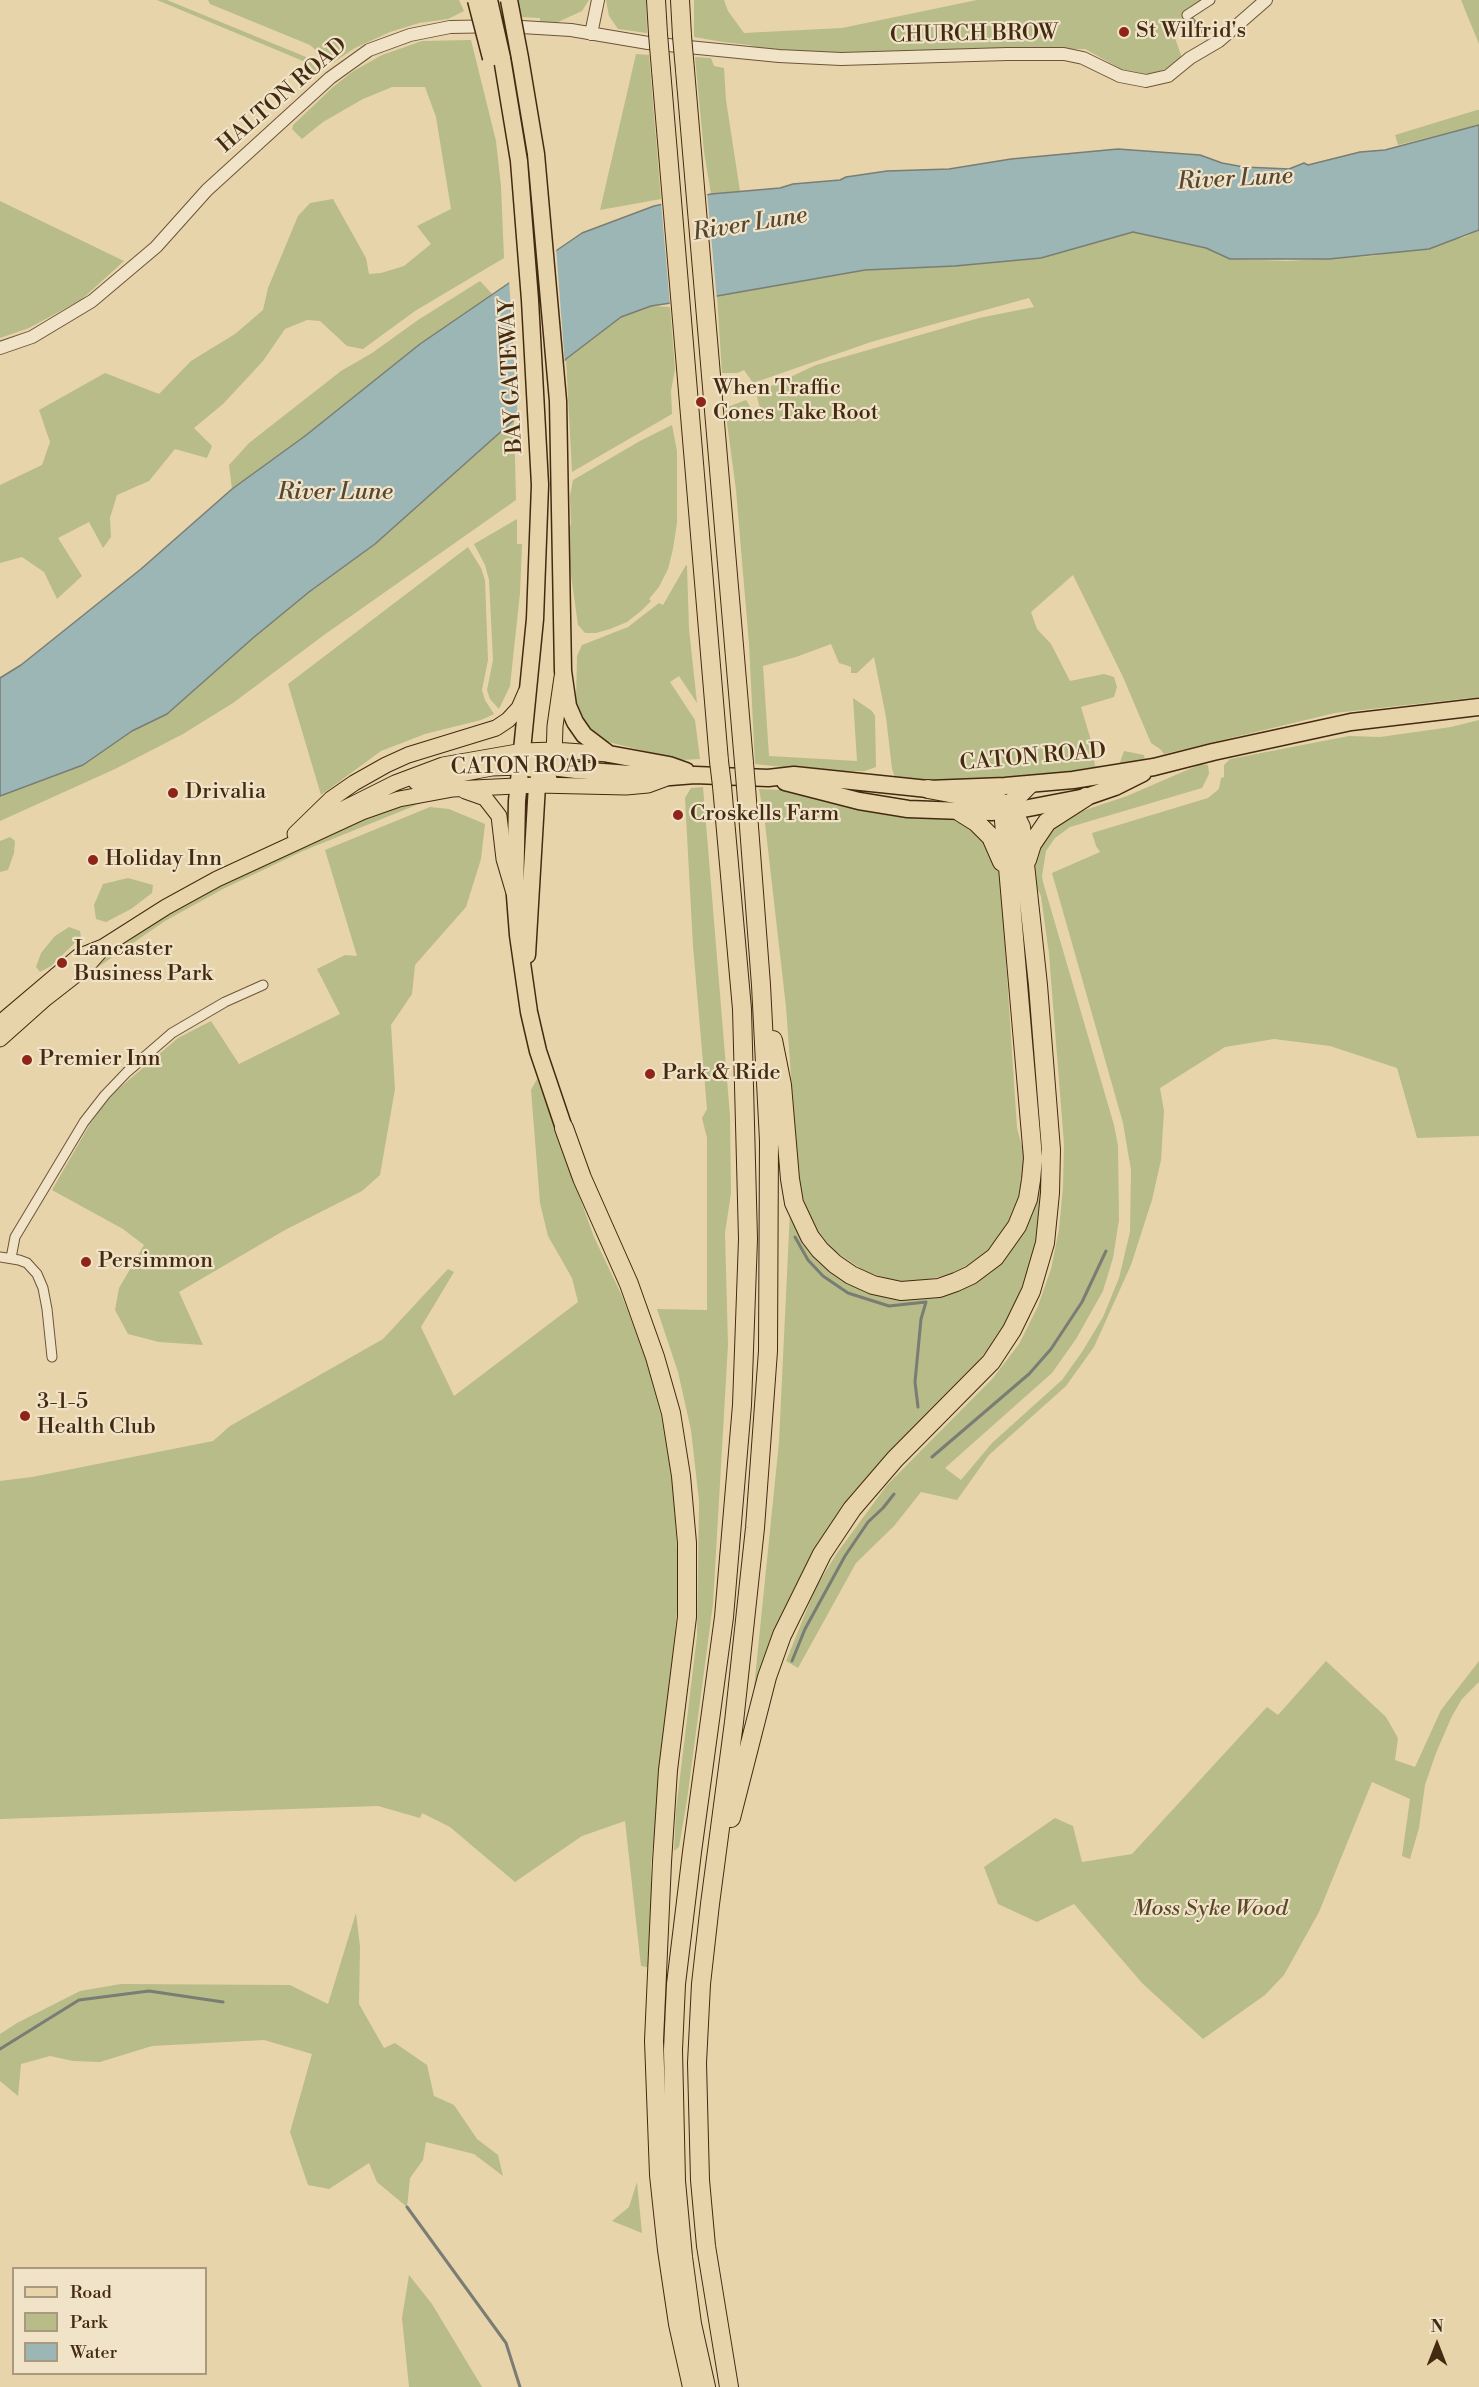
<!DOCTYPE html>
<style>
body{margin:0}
#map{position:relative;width:1479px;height:2387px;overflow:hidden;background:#e8d4ab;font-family:"Libre Bodoni",serif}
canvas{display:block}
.legend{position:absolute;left:12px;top:2267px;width:195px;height:108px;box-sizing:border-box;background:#f0e3c8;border:2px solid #ab997f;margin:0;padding:8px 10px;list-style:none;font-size:18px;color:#442a11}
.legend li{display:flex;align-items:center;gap:12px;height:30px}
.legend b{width:30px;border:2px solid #ab997f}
.north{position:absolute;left:1407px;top:2315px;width:60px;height:60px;-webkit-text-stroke:4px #f0e3c8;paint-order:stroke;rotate:0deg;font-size:16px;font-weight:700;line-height:24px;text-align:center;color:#442a11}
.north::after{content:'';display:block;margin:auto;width:21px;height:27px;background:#442a11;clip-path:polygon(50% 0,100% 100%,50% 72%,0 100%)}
</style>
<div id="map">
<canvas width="1479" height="2387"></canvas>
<ul class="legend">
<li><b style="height:8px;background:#e8d4ab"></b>Road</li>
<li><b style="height:16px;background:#b7bc88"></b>Park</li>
<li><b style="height:16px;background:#9cb5b5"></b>Water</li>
</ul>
<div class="north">N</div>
</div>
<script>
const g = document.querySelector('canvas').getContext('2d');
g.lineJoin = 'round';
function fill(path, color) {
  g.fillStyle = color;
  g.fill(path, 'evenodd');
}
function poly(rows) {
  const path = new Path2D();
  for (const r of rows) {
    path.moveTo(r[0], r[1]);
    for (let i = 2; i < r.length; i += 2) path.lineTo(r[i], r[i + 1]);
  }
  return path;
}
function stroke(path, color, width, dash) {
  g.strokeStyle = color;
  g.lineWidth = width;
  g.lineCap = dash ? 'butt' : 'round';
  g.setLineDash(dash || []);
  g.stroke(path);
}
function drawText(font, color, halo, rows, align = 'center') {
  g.font = font + ' "Libre Bodoni",serif';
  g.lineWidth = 4.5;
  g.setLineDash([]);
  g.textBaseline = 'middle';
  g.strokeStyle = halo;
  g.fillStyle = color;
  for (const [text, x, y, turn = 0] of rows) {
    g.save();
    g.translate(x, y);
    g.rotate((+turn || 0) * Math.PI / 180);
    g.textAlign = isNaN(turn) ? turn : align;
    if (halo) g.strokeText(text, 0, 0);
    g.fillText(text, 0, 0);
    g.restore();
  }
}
const green = poly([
 [157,0,167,0,306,57,318,71,318,77,303,61],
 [208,0,459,0,464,11,448,19,419,23,390,32,355,48,331,64,310,45,210,4],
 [518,0,589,0,582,11,558,22,540,22,540,18,520,17],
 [606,0,646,0,647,33,618,29,609,16],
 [694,0,724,0,728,11,744,33,842,28,977,0,1203,0,1188,17,1189,20,1173,32,1182,58,1167,68,1155,73,1145,74,1121,69,1085,49,844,53,762,49,749,45,723,42,694,37],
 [1461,0,1479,0,1479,44],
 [471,40,496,141,501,186,504,258,415,311,363,349,347,346,320,321,307,320,285,329,263,361,223,404,194,428,212,446,207,458,175,449,149,481,117,495,110,518,111,537,103,548,89,522,58,538,82,576,57,599,44,572,22,557,0,563,0,485,42,465,50,442,39,410,105,373,159,394,191,361,235,334,263,310,268,288,298,216,310,203,333,199,366,258,369,274,381,273,404,266,431,244,417,226,451,209,436,117,425,87,392,87,363,99,323,122,302,139,292,129,293,125,333,87,352,72,382,55,422,41],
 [636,54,649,55,661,199,600,210],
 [695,57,711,58,714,66,724,68,726,100,740,191,711,194,704,152],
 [1477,110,1479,110,1479,125,1398,145,1395,135],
 [0,201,124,261,81,300,29,328,0,338],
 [1479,230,1479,697,1335,713,1164,754,1160,749,1151,743,1123,677,1073,575,1031,612,1037,629,1051,644,1070,681,1104,674,1114,677,1117,687,1114,697,1081,707,1090,737,1095,766,1119,765,1124,751,1144,755,1145,761,1063,776,951,782,895,777,892,769,886,717,874,657,857,673,851,673,851,667,839,663,831,644,796,657,763,666,769,756,857,761,853,698,872,711,875,716,876,767,865,771,827,772,755,764,749,644,736,490,725,408,746,400,753,411,760,409,756,393,816,365,979,318,1034,307,1029,298,927,326,871,342,753,383,744,370,737,373,722,373,717,296,865,270,955,266,1133,232,1206,248,1230,259,1288,261,1373,256,1465,237],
 [480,281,493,295,420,344,305,436,232,489,229,465,249,443,341,371,372,353,418,320],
 [651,306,670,307,675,369,671,391,672,414,572,472,566,359,621,317],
 [514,420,516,500,324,635,233,703,183,734,115,769,0,821,0,796,167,714,253,638,309,592,375,544],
 [672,425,677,451,677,523,673,549,668,569,659,587,649,599,651,601,641,611,627,622,610,629,596,633,585,633,578,625,569,561,567,527,571,525,570,496,573,480,640,441],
 [517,519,517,544,522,544,520,593,510,686,499,709,490,699,487,690,493,660,489,580,485,565,474,544],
 [468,547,481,568,485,580,488,660,482,690,485,700,494,714,481,720,425,734,381,751,321,795,288,684],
 [686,565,687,566,689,629,697,703,679,676,670,682,695,720,700,759,680,760,604,741,583,723,576,701,577,656,582,645,628,627,659,603,663,605],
 [1479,720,1479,1136,1417,1138,1397,1068,1330,1046,1274,1039,1225,1047,1160,1088,1164,1111,1161,1160,1152,1200,1131,1265,1094,1347,1066,1386,989,1455,957,1500,921,1492,894,1526,856,1563,798,1668,786,1661,816,1587,837,1553,887,1485,993,1378,1019,1344,1038,1306,1051,1269,1059,1229,1063,1187,1064,1144,1049,954,1041,896,1034,882,1032,864,1036,844,1067,816,1127,796,1201,764,1208,765,1209,774,1202,788,1070,827,1055,838,1046,851,1042,876,1043,882,1114,1125,1118,1146,1119,1220,1113,1258,1103,1291,1076,1339,1052,1373,945,1468,961,1480,992,1443,1062,1380,1082,1352,1103,1317,1119,1278,1130,1232,1131,1170,1123,1123,1052,873,1100,852,1096,846,1092,833,1208,798,1219,789,1221,778,1224,777,1224,765,1230,759,1349,736,1380,737,1451,727],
 [703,787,730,1116,731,1193,725,1233,728,1345,713,1604,687,1800,679,1847,674,1851,676,1810,697,1636,699,1501,691,1430,678,1372,657,1309,707,1310,707,1138,702,1118,707,1109,693,946,685,798,691,788],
 [759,789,782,790,878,813,950,819,982,832,1000,869,1017,1128,1024,1154,1023,1173,1019,1196,1009,1226,996,1244,966,1266,950,1274,930,1279,906,1282,886,1278,866,1272,833,1250,821,1237,809,1215,799,1186,786,1007,765,823],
 [426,801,303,851,223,889,165,921,85,976,48,1006,46,1004,83,974,151,925,271,859,396,806],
 [430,807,449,809,485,824,481,859,466,907,415,965,412,994,391,1025,395,1089,380,1175,362,1191,285,1230,179,1292,203,1345,159,1342,128,1334,115,1310,119,1288,144,1245,123,1229,52,1190,90,1124,110,1096,178,1038,211,1021,239,1064,340,1014,317,969,345,955,357,956,325,850],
 [10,837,15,841,14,853,8,870,0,872,0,841],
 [128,878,153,885,152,893,131,909,106,922,96,919,94,905,103,884],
 [69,927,80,931,81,937,51,966,40,972,36,967,41,953,55,936],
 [537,1079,594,1237,622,1296,646,1360,664,1427,672,1474,677,1549,677,1611,651,1865,651,1968,641,1966,625,1821,582,1836,515,1882,450,1827,422,1813,420,1818,378,1806,0,1819,0,1481,32,1477,213,1441,230,1426,383,1339,448,1269,454,1272,421,1327,454,1396,578,1302,572,1278,548,1236,540,1203,531,1090],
 [1040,1145,1044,1145,1040,1225,1028,1276,1003,1331,960,1383,825,1535,802,1573,771,1644,753,1698,779,1442,790,1211,801,1235,896,1296,991,1268],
 [1326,1661,1386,1717,1398,1738,1395,1760,1415,1767,1441,1710,1479,1661,1479,1682,1462,1699,1452,1716,1436,1753,1425,1785,1419,1828,1410,1859,1402,1856,1410,1799,1372,1782,1319,1912,1284,1975,1265,1995,1203,2039,1142,1983,1074,1904,1037,1922,998,1904,984,1867,1055,1818,1073,1826,1082,1862,1132,1854,1267,1707,1278,1715],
 [356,1913,360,1947,359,2004,384,2048,395,2043,427,2065,434,2096,454,2105,477,2139,498,2155,503,2176,474,2154,426,2142,423,2160,410,2178,407,2207,377,2182,369,2163,329,2189,308,2185,290,2132,312,2054,264,2040,152,2046,100,2062,73,2061,50,2056,21,2064,18,2096,0,2081,0,2034,17,2023,80,1991,121,1984,290,1985,328,2004],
 [637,2182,642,2233,612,2221,629,2207],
 [409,2275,432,2304,482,2387,409,2387,402,2318]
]);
const water = poly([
 [1479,125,1479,230,1429,249,1329,259,1230,259,1206,248,1133,232,1041,258,955,266,865,270,717,296,651,306,621,317,566,359,514,420,375,544,309,592,253,638,167,714,132,731,83,765,0,796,0,678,21,665,141,569,232,489,305,436,420,344,582,233,654,206,711,194,780,188,793,184,840,180,846,177,887,171,949,169,1011,159,1118,149,1200,155,1222,163,1244,167,1289,169,1304,163,1308,165,1360,152,1385,150,1479,125]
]);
const pier = poly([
 [707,192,717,300,670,306,661,202],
 [556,247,565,365,518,421,509,280]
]);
const stream = poly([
 [1191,17,1207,38],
 [795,1237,808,1260,823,1276,848,1293,889,1306,926,1302,921,1319,915,1382,918,1407],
 [932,1457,1029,1374,1051,1349,1082,1302,1106,1251],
 [792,1661,805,1629,845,1556,868,1522,883,1508,894,1494],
 [0,2049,79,2000,149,1991,223,2002],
 [407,2207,506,2343,520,2387]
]);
const minor = poly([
 [1187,15,1210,0],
 [0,1257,19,1260,27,1263,37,1274,43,1288,47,1309,52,1357],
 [11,1258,15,1237,84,1122,105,1095,127,1072,172,1033,225,1002,263,985]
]);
const tertiary = poly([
 [591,34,598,0],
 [0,348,32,337,92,301,156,247,207,190,330,78,369,50,410,35,450,27,505,26,571,30,648,43,779,56,841,59,1007,54,1064,54,1083,58,1120,76,1146,81,1168,76,1190,58,1219,41,1266,0]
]);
const primary = poly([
 [554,758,555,726,562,677],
 [416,782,492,768,521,767,540,771,549,779],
 [465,791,485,798,499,816,504,859,514,893],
 [317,822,395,783,443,765,523,751,554,750,609,754],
 [295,834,331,799,354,783,386,765,408,755,496,728,508,720,519,708,526,692],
 [0,1023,78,957,103,947,166,907,217,879,362,812,399,799,453,789,537,785,626,787,648,785,667,778],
 [0,1039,46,998,87,966,101,950]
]);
const trunk = poly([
 [502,58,519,161,530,300,540,485,535,619,517,801,515,896,518,935,529,1012,538,1051,564,1128],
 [520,58,536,154,558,401,563,671,568,706,575,722,584,735,609,754,669,765,686,771],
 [523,751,542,766,576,770,670,777,695,775,768,778,794,775,928,789,1005,786,1073,780,1154,767,1213,752,1351,722,1479,707],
 [785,782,859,801,908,809,991,812,1013,811,1086,797,1115,787,1143,773],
 [527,955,537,785,545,759,554,750]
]);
const motorway = poly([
 [656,0,658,34],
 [680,0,682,36],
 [661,70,719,761],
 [685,70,744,763],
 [960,812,976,822,991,837,1002,862],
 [1027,860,1032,844,1047,822,1086,797],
 [773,1040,782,1085,790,1179,794,1203,810,1237,820,1250,835,1264,851,1275,873,1285,901,1291,939,1288,956,1282,971,1275,995,1257,1017,1226,1028,1199,1031,1180,1033,1158,1004,821,1005,811,1008,806,1029,785],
 [564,1128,582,1178,629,1284,655,1357,671,1413,681,1476,687,1543,687,1617,668,1770,662,1862,654,2041,659,2175,667,2250,678,2324,692,2387],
 [731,1818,767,1677,782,1635,822,1554,852,1509,895,1459,991,1362,1012,1330,1031,1291,1045,1243,1050,1193,1051,1150,1038,985,1021,827,1013,811,1003,803,928,789],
 [706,2387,692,2324,683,2257,676,2181,673,2050,676,1984,692,1852,724,1617,742,1405,748,1239,742,1009,722,786],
 [729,2387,706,2246,700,2180,697,2063,701,1984,710,1904,734,1722,755,1528,768,1351,769,1141,761,985,746,787]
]);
const trunkBridge = poly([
 [476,0,491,58],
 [489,0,502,58],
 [509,0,520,58]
]);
const motorwayBridge = poly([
 [658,34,661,70],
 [682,36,685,70],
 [719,761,722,786],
 [744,763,746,787]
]);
const markers = [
 [1124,32,6,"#8f2418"],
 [701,402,6,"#8f2418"],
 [173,793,6,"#8f2418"],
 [678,815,6,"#8f2418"],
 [93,860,6,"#8f2418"],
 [62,963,6,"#8f2418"],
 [27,1060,6,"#8f2418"],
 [650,1074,6,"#8f2418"],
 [86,1262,6,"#8f2418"],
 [25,1416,6,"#8f2418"]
];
const poiNames = [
 ["St Wilfrid's",1136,32],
 ["When Traffic",713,389],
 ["Cones Take Root",713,414],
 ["Drivalia",185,793],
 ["Croskells Farm",690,815],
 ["Holiday Inn",105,860],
 ["Lancaster",74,950],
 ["Business Park",74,975],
 ["Premier Inn",39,1060],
 ["Park & Ride",662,1074],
 ["Persimmon",98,1262],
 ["3-1-5",37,1403],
 ["Health Club",37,1428]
];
const streetNames = [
 ["CHURCH BROW",974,35,-1],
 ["HALTON ROAD",283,96,-41],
 ["BAY GATEWAY",512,376,-93],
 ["CATON ROAD",1033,758,-5],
 ["CATON ROAD",524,767,-1]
];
const parkNames = [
 ["Moss Syke Wood",1210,1910]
];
const waterNames = [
 ["River Lune",1235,180,-3],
 ["River Lune",750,225,-9],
 ["River Lune",335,493]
];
fill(green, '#b7bc88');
fill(water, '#9cb5b5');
stroke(water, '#797d73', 1.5);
fill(pier, '#e8d4ab');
stroke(stream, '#797d73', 3);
stroke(minor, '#6d5438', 11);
stroke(tertiary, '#6d5438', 14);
stroke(primary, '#442a11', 17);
stroke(trunk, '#442a11', 19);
stroke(motorway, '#442a11', 20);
stroke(minor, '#f0e3c8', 9);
stroke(tertiary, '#f0e3c8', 12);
stroke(primary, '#e8d4ab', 15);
stroke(trunk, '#e8d4ab', 16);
stroke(motorway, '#e8d4ab', 18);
stroke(trunkBridge, '#442a11', 19, []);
stroke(motorwayBridge, '#442a11', 20, []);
stroke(trunkBridge, '#e8d4ab', 16);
stroke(motorwayBridge, '#e8d4ab', 18);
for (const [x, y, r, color] of markers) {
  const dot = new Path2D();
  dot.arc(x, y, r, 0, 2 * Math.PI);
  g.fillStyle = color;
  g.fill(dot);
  stroke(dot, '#f0e3c8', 2);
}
drawText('22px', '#442a11', '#f0e3c8', poiNames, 'left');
drawText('22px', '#442a11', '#f0e3c8', streetNames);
drawText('italic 22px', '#5b4729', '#f0e3c8', parkNames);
drawText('italic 24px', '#564632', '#f0e3c8', waterNames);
</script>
